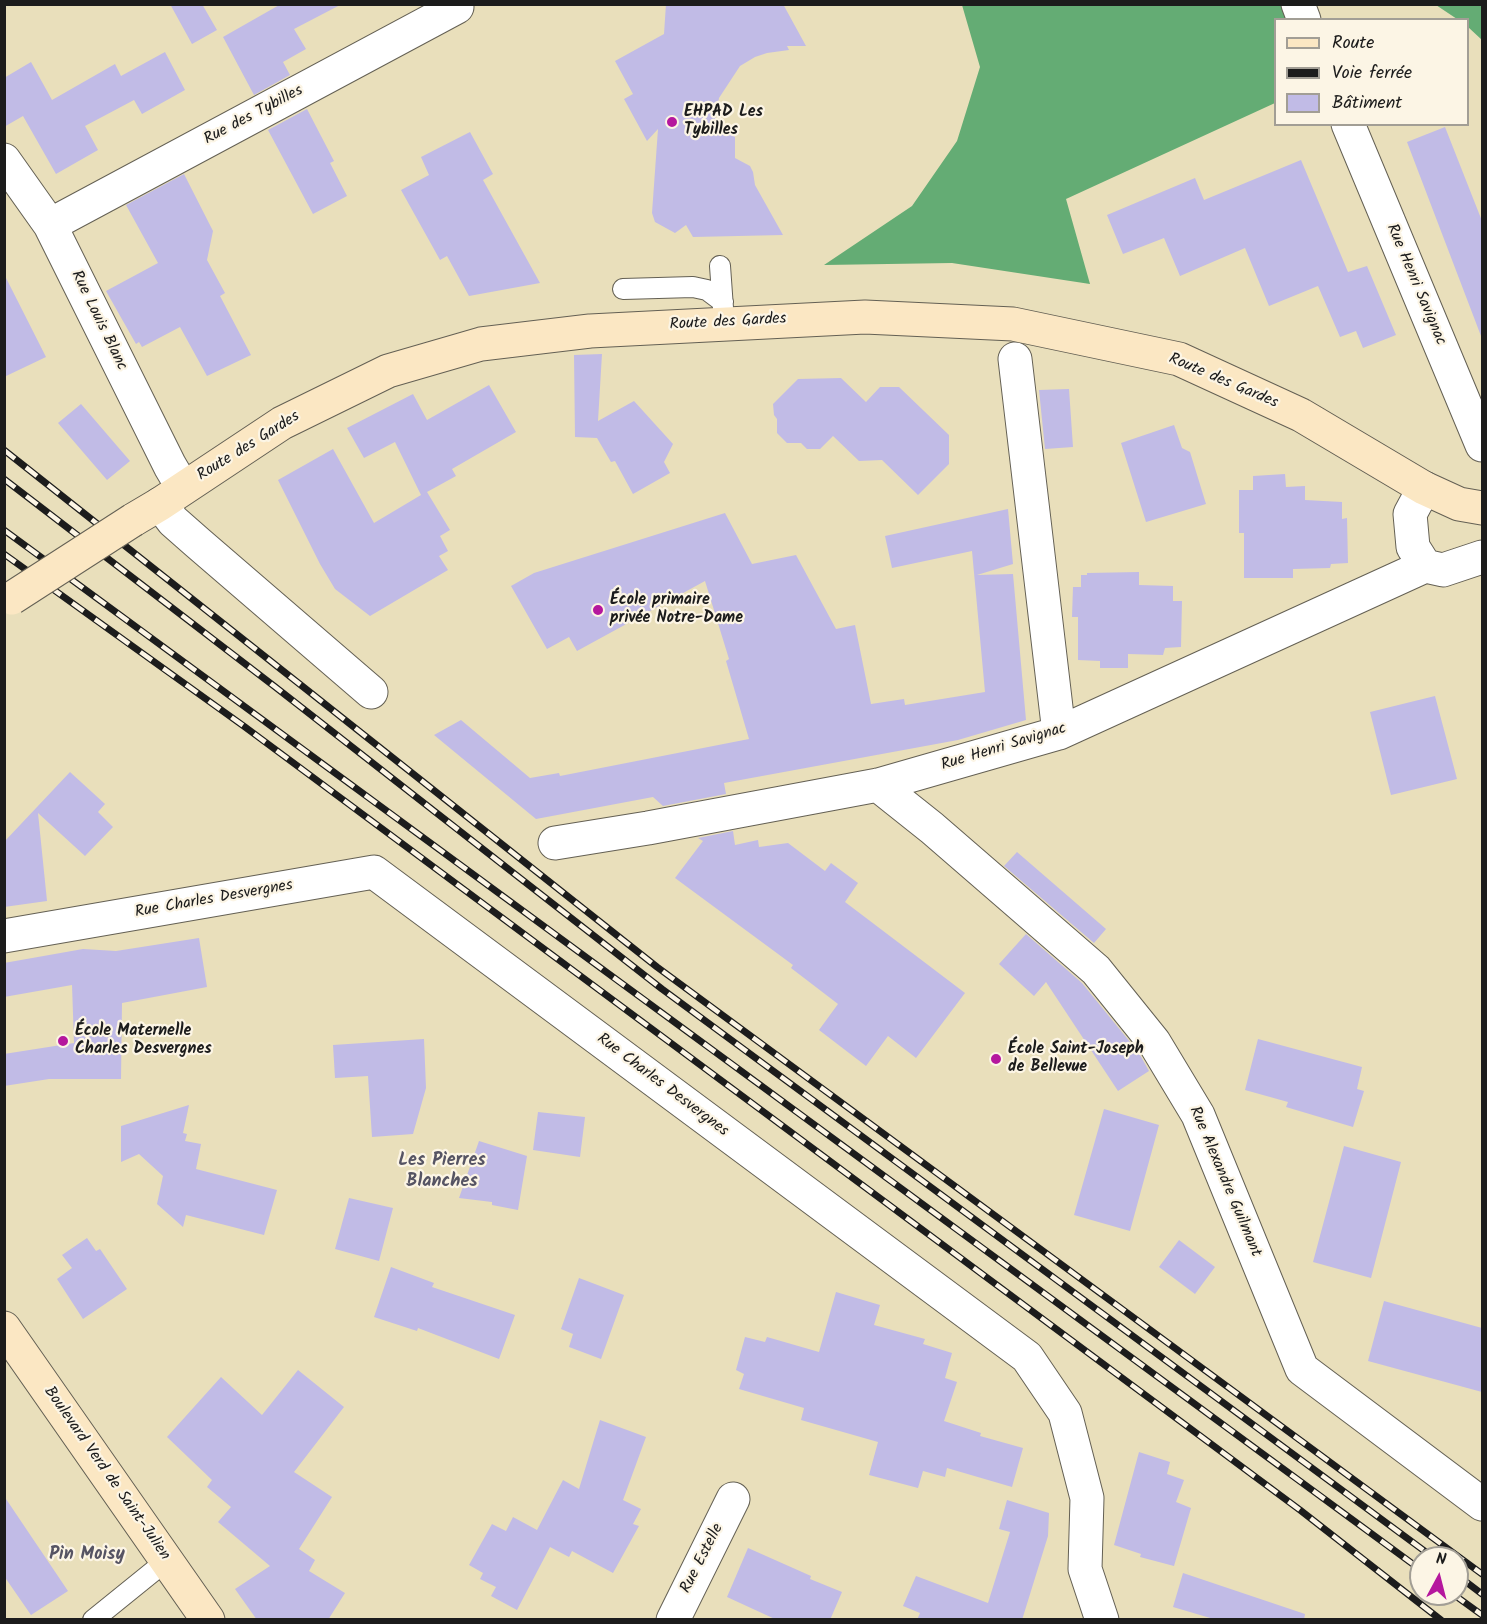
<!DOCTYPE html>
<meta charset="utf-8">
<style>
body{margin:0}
#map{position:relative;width:1487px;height:1624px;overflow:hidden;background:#e9dfbb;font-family:Kalam,sans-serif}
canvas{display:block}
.frame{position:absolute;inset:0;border:6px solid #1c1c1c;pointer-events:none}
.legend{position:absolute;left:1274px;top:18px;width:195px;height:108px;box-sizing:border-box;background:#fcf5e5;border:2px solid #a29e95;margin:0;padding:8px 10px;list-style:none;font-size:18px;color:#1c1c1c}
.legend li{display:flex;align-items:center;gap:12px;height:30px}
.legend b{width:30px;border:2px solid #a29e95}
.north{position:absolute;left:1409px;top:1546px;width:60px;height:60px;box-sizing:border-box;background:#fcf5e5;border:2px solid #a29e95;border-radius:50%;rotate:7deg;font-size:16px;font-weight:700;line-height:24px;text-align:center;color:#1c1c1c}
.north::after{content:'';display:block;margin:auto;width:21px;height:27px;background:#b5179e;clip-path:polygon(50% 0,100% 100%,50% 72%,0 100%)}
</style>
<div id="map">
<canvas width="1487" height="1624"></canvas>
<div class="frame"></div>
<ul class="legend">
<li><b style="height:8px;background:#fbe7c3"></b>Route</li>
<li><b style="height:8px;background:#1c1c1c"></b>Voie ferrée</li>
<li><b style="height:16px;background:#c1bbe6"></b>Bâtiment</li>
</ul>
<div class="north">N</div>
</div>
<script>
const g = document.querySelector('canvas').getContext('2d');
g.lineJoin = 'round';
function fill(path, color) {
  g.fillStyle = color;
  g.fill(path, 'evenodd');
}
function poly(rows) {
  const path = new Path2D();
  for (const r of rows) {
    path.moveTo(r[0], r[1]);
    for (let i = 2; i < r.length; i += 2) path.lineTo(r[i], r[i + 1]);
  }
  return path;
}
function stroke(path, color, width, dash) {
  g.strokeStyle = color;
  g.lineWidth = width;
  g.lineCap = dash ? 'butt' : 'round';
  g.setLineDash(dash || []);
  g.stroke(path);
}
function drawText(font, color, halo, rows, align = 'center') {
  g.font = font + ' Kalam,sans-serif';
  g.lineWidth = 4.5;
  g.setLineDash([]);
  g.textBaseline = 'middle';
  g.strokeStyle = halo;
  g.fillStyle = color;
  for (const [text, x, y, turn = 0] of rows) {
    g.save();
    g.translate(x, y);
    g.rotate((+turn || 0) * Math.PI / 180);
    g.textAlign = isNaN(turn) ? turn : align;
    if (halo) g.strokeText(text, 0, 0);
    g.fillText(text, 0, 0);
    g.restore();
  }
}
const forest = poly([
 [962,5,1282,5,1289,19,1276,20,1275,103,1066,199,1090,284,952,263,824,265,912,206,957,141,980,67],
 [1436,5,1482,5,1482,40,1468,27,1468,20,1457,19]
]);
const building = poly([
 [170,4,202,4,217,30,192,44],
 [281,4,342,4,294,29,306,49,283,62,290,75,254,95,223,37],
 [666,4,783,4,806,46,787,46,789,50,767,53,755,57,740,66,719,98,715,120,735,137,735,158,750,166,753,172,755,185,783,235,693,237,686,225,675,233,655,222,652,213,658,129,647,141,624,99,633,94,615,61,664,34],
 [165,52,185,90,142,114,134,100,85,126,98,150,56,174,23,116,4,127,4,78,31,62,52,100,115,64,121,76],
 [307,109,334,161,330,163,347,196,313,214,268,130],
 [1445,127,1482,221,1482,336,1481,336,1407,142],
 [470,132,493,174,483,180,540,283,469,296,447,256,440,260,401,190,429,175,421,157],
 [1301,160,1348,272,1367,266,1396,335,1363,348,1356,331,1340,337,1318,286,1269,306,1245,248,1180,276,1164,238,1123,254,1107,215,1195,178,1204,200],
 [184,174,213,231,207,260,225,293,220,296,251,355,207,376,180,327,142,347,139,342,136,344,106,291,158,263,126,205],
 [4,274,46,357,4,377],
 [602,354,598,421,634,401,673,444,664,462,670,473,633,494,615,461,611,462,597,438,575,437,574,355],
 [841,378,866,402,880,387,899,387,949,435,949,464,918,495,882,460,859,461,833,436,820,449,807,449,801,443,787,443,777,433,777,419,774,415,773,404,798,379],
 [489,385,516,432,452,469,456,476,427,492,450,530,440,536,448,551,439,556,448,570,370,616,335,589,320,564,278,480,333,449,374,523,421,495,395,442,364,458,347,428,413,394,427,420],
 [1069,389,1073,447,1045,449,1039,390],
 [81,404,130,461,107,480,58,423],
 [1174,425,1182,448,1190,452,1206,504,1146,522,1121,443],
 [1285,474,1286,487,1305,486,1305,500,1342,502,1342,519,1347,518,1348,563,1331,564,1330,568,1293,569,1293,578,1244,578,1244,533,1239,533,1239,490,1253,490,1253,476],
 [1008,509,1013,564,977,575,1013,574,1026,720,958,740,724,783,726,794,663,806,653,797,536,819,434,735,461,720,530,778,559,773,560,776,749,739,726,661,729,659,705,581,577,651,569,637,547,649,511,586,534,573,725,513,752,564,796,555,836,629,855,625,871,704,904,699,905,705,985,692,972,551,892,568,885,536],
 [1139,572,1139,585,1173,586,1173,601,1182,601,1181,647,1165,648,1163,655,1128,654,1128,668,1100,668,1100,661,1078,660,1078,617,1072,617,1073,587,1081,587,1081,575,1087,575,1087,573],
 [1435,696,1457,779,1391,795,1370,712],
 [70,772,105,804,98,812,113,827,85,856,38,813,47,901,4,907,4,842],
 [733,831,735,845,758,840,759,847,788,843,825,871,831,863,858,883,845,902,965,993,916,1058,888,1036,866,1066,819,1030,838,1004,791,968,793,965,675,878,703,841,698,838],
 [1017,852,1106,929,1094,943,1004,866],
 [1026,934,1082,983,1139,1053,1149,1071,1118,1091,1046,982,1034,996,999,964],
 [199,938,207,987,122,1003,121,1079,49,1079,4,1086,4,1054,74,1043,72,985,4,997,4,963,83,949,116,951],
 [424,1039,426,1088,413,1134,372,1137,368,1076,335,1078,333,1045],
 [1258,1039,1362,1067,1357,1089,1364,1091,1353,1127,1286,1107,1288,1102,1245,1090],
 [189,1105,183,1133,187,1134,185,1141,201,1144,196,1169,277,1190,264,1235,186,1215,183,1227,157,1204,163,1176,139,1154,121,1162,121,1126],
 [1104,1109,1159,1125,1130,1231,1074,1215],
 [538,1112,585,1117,580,1157,533,1150],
 [479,1141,527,1156,518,1210,492,1205,492,1202,459,1198],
 [1344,1146,1401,1162,1371,1278,1313,1262],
 [349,1198,393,1208,379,1261,335,1249],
 [87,1238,96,1251,100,1249,127,1289,83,1319,57,1279,72,1268,62,1255],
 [1179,1240,1215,1267,1195,1294,1159,1267],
 [391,1267,434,1283,432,1287,515,1315,499,1359,418,1328,417,1331,374,1317],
 [579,1278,624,1295,601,1359,569,1347,573,1334,561,1329],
 [836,1292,880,1305,874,1325,925,1339,923,1344,952,1353,945,1378,957,1382,944,1421,981,1433,980,1436,1023,1448,1012,1487,947,1468,945,1477,923,1471,918,1488,869,1475,878,1442,801,1420,804,1408,739,1389,744,1374,736,1370,745,1337,765,1342,767,1337,819,1352],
 [1384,1301,1482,1328,1482,1392,1368,1361],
 [298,1370,344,1407,294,1472,332,1497,299,1549,315,1560,309,1571,345,1593,328,1620,257,1620,235,1589,270,1566,218,1522,231,1507,207,1487,212,1480,167,1437,221,1377,262,1415],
 [600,1420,646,1437,623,1500,641,1509,633,1524,639,1526,613,1573,572,1551,569,1557,550,1547,517,1610,491,1596,496,1587,480,1579,483,1573,469,1565,492,1524,506,1531,513,1517,537,1530,563,1480,579,1489],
 [1139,1452,1170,1462,1167,1474,1184,1480,1176,1502,1191,1508,1174,1566,1140,1557,1141,1554,1114,1545],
 [4,1496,68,1591,31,1615,4,1576],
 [1007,1500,1049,1513,1048,1536,1022,1620,917,1620,920,1613,903,1606,916,1576,988,1603,1010,1532,999,1529],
 [748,1548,811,1576,810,1579,842,1592,830,1620,777,1620,727,1597],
 [1183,1573,1305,1614,1304,1620,1217,1620,1173,1607]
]);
const lane = poly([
 [720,266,723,308],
 [623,289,693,287,707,290,723,302],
 [93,1620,166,1561]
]);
const street = poly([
 [1298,4,1304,20],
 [1348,124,1482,445],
 [4,160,50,225,170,466,183,488],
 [50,225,457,7],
 [1015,359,1059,733],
 [1424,488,1410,514,1413,547,1425,566],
 [160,504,173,521,198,543,371,692],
 [878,785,932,828,1096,970,1154,1042,1198,1115,1302,1369,1482,1504],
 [555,843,648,828,878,785,1059,733,1425,566,1443,570,1482,557],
 [4,936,374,872,1027,1357,1065,1413,1087,1498,1085,1569,1102,1620],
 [673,1620,733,1499]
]);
const secondary = poly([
 [133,520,160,504,282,423,388,371,481,344,590,331,865,317,1013,324,1179,359,1301,415,1424,488,1459,504,1482,508],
 [4,1328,208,1620]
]);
const rail = poly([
 [4,450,657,967,1482,1574],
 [4,479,274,686,662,989,1434,1558],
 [4,530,1421,1570],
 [4,554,245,727,1300,1510,1441,1620],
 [1457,1575,1482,1594],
 [1453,1594,1482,1615]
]);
const secondaryBridge = poly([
 [12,598,133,520]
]);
const markers = [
 [672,122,6,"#b5179e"],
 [598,610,6,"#b5179e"],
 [63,1041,6,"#b5179e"],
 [996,1059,6,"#b5179e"]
];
const poiNames = [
 ["EHPAD Les",684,113],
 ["Tybilles",684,131],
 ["École primaire",610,601],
 ["privée Notre-Dame",610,619],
 ["École Maternelle",75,1032],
 ["Charles Desvergnes",75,1050],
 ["École Saint-Joseph",1008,1050],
 ["de Bellevue",1008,1068]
];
const streetNames = [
 ["Rue des Tybilles",254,116,-28],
 ["Rue Henri Savignac",1415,285,67],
 ["Rue Louis Blanc",98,321,64],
 ["Route des Gardes",728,323,-3],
 ["Route des Gardes",1223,382,23],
 ["Route des Gardes",249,447,-32],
 ["Rue Henri Savignac",1004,748,-17],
 ["Rue Charles Desvergnes",214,900,-10],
 ["Rue Charles Desvergnes",662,1086,37],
 ["Rue Alexandre Guilmant",1224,1182,67],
 ["Boulevard Verd de Saint-Julien",106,1474,55],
 ["Rue Estelle",703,1559,-63]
];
const neighbourhoodNames = [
 ["Les Pierres",442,1162],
 ["Blanches",442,1183],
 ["Pin Moisy",87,1556]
];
fill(forest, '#64ac74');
fill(building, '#c1bbe6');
stroke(lane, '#646054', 22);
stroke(street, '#646054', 35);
stroke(secondary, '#646054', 35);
stroke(lane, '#fff', 20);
stroke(street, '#fff', 33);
stroke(secondary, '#fbe7c3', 33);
stroke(rail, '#1c1c1c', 7);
stroke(rail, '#fcf5e5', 4.5, [14]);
stroke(secondaryBridge, '#646054', 35, []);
stroke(secondaryBridge, '#fbe7c3', 33);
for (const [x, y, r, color] of markers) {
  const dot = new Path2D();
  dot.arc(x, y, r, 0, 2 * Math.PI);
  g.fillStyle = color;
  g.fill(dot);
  stroke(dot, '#fcf5e5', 2);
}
drawText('bold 16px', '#1c1c1c', '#fcf5e5', poiNames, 'left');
drawText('16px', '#1c1c1c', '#fcf5e5', streetNames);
drawText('bold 18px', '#565463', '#fcf5e5', neighbourhoodNames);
</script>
